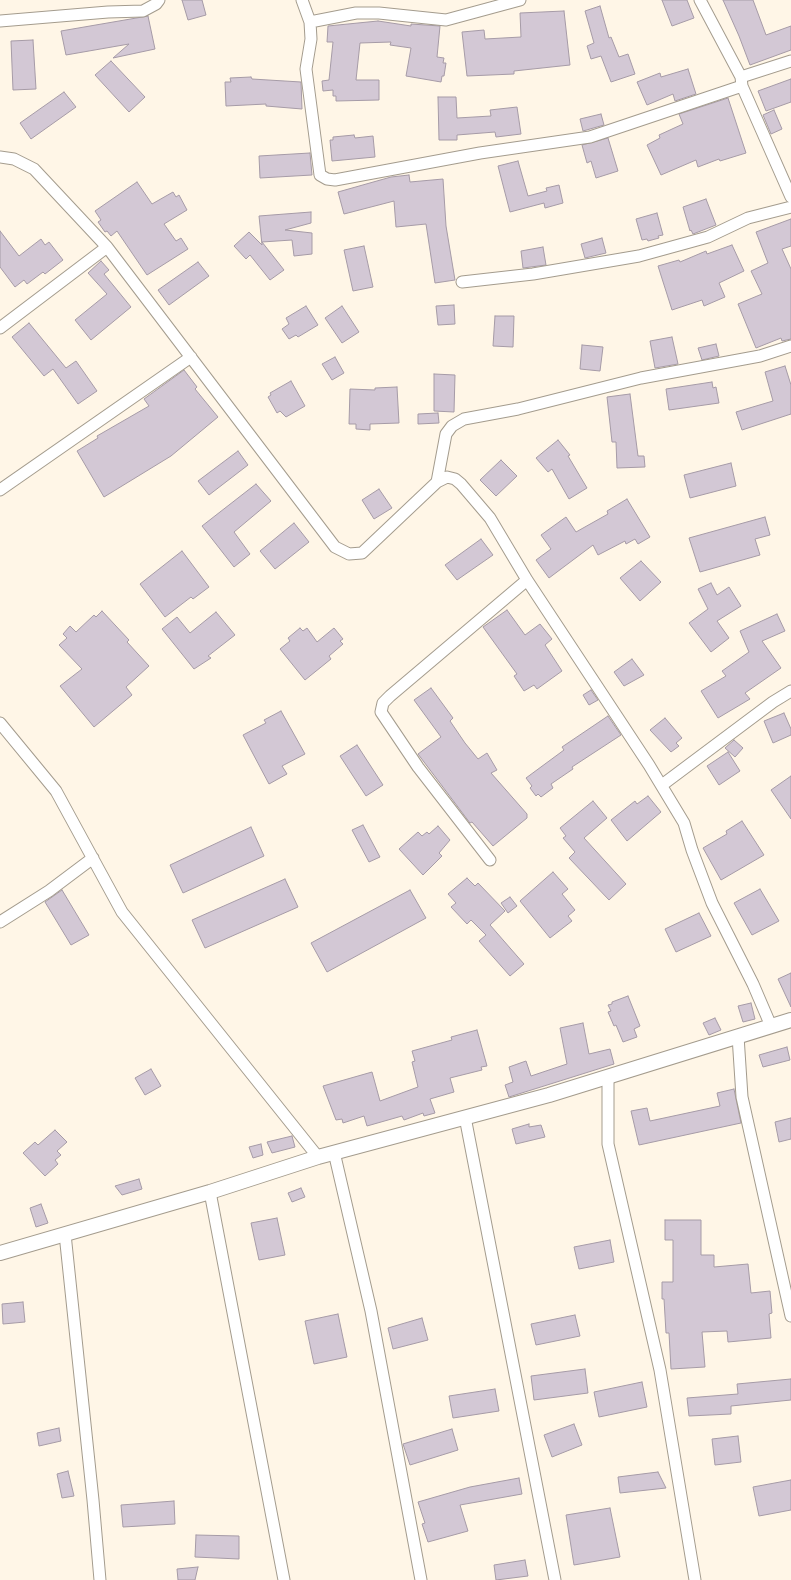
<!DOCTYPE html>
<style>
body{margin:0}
canvas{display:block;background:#fff6e7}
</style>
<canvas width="791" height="1580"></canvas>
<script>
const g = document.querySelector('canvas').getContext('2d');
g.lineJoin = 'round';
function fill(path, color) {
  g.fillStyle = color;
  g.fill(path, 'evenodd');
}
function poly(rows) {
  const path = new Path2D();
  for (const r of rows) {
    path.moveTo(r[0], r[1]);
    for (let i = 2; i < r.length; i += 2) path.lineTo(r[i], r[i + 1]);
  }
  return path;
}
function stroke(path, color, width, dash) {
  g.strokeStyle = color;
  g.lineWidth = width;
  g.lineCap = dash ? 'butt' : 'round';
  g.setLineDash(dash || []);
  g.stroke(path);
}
const building = poly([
 [182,0,202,0,206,15,188,20,182,0],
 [662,0,687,0,694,18,672,26,662,0],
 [723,0,753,0,766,35,791,26,791,50,750,65,739,36,723,0],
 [600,6,609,38,611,37,619,57,628,54,635,74,611,82,601,56,591,59,587,46,594,43,585,11,600,6],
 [564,11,570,65,514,71,514,74,467,76,462,32,484,30,485,39,521,37,520,13,564,11],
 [148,16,155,49,113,58,129,44,66,55,61,31,148,16],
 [378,21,411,26,411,24,440,26,437,57,444,58,443,63,446,63,444,76,442,76,441,82,406,76,411,48,390,45,391,42,360,43,356,80,379,80,379,100,336,101,336,96,333,96,333,90,323,91,322,81,329,80,333,42,327,42,328,26,378,21],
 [33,40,36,89,13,90,11,41,33,40],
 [111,61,145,97,129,112,95,75,111,61],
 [688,69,696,94,675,101,673,94,647,105,637,82,660,73,661,77,688,69],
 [251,77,252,79,301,82,302,109,266,106,266,104,226,106,225,82,231,82,230,78,251,77],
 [791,79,791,102,766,111,758,91,791,79],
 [64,92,76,107,31,139,20,123,64,92],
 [438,97,456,97,457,118,491,116,490,110,517,107,521,134,496,137,495,132,457,135,457,140,439,140,438,97],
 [728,98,746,153,720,161,719,159,698,167,696,160,661,175,647,145,660,138,659,135,683,124,679,114,728,98],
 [774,110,782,129,771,134,763,115,774,110],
 [601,114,604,125,583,131,580,119,601,114],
 [354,135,355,138,373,136,375,157,332,161,330,140,333,140,333,137,354,135],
 [608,138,618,171,596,178,591,161,587,163,582,145,608,138],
 [310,153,312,175,260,178,259,156,310,153],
 [518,161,528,196,547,191,546,188,559,185,563,203,545,208,544,203,510,212,498,166,518,161],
 [409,175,410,182,443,179,446,226,455,280,435,283,426,224,396,227,394,201,344,214,338,192,391,177,409,175],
 [137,182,152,204,173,192,176,197,179,195,187,210,164,224,176,241,181,238,188,249,147,275,117,231,111,236,107,231,105,232,98,222,101,220,95,211,137,182],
 [706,199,716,225,693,234,691,230,690,231,683,207,706,199],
 [311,212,311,223,285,230,312,233,312,254,294,256,292,240,262,242,284,270,270,280,250,255,246,259,234,246,249,232,262,245,259,216,311,212],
 [657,213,663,235,658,236,659,238,648,241,647,239,642,240,636,219,657,213],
 [791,219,791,246,782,249,791,269,791,339,782,341,781,338,756,348,738,304,762,294,751,271,768,263,756,232,791,219],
 [0,231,19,256,41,239,45,245,49,242,63,260,45,274,43,272,27,284,24,280,15,287,0,267,0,231],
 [602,238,606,253,585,258,581,244,602,238],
 [732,245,744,271,719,283,725,297,704,306,702,300,672,310,658,266,679,260,680,262,706,251,707,254,732,245],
 [364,246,373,287,353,291,344,250,364,246],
 [543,247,546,265,523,268,521,251,543,247],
 [101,261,109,270,104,274,131,307,91,340,75,320,107,294,88,273,101,261],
 [198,262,209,276,169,305,158,290,198,262],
 [454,305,455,324,438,325,436,306,454,305],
 [306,306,318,325,298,337,296,335,289,339,282,329,289,324,286,318,306,306],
 [342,306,359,332,342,343,325,318,342,306],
 [495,316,514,316,513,347,493,346,495,316],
 [29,323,66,368,76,361,97,391,78,404,53,369,44,376,12,337,29,323],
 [672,337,678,364,655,368,650,341,672,337],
 [716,344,719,356,702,360,698,348,716,344],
 [582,345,603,347,600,371,580,369,582,345],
 [335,357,344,373,332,380,322,364,335,357],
 [785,366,791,385,791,414,742,430,736,412,773,401,765,372,785,366],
 [184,370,197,387,195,389,218,417,171,456,104,497,77,451,98,438,97,436,149,406,144,399,184,370],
 [434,374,455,375,454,412,434,411,434,374],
 [291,381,305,406,286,417,280,411,277,413,268,397,271,395,270,393,291,381],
 [712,382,713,388,716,387,719,403,669,410,666,389,712,382],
 [397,387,399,423,370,424,370,430,356,429,356,424,349,424,350,389,375,390,375,388,397,387],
 [630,394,638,456,644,456,645,467,617,468,616,442,612,442,607,397,630,394],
 [438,413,439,423,418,424,418,414,438,413],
 [558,440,570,455,568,456,587,488,569,499,552,469,548,472,536,458,558,440],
 [238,451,248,465,209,495,198,481,238,451],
 [501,460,517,476,496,496,480,480,501,460],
 [731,463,736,486,690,498,684,475,731,463],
 [256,484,271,501,234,532,250,554,234,567,202,526,256,484],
 [379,489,392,508,374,519,362,500,379,489],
 [627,499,650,537,638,544,635,539,626,544,625,541,598,555,593,545,549,578,536,560,551,549,541,535,566,517,576,532,608,514,607,511,627,499],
 [765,517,770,535,755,539,760,555,700,572,689,538,765,517],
 [294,523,309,542,275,569,260,551,294,523],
 [481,539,493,555,457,580,445,565,481,539],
 [182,551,209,587,193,599,191,597,165,617,140,584,182,551],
 [641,561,661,582,640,601,620,578,641,561],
 [711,583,717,595,729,587,741,606,717,621,729,638,711,652,689,623,708,609,698,589,711,583],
 [507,610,525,635,540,624,552,639,545,645,562,671,537,689,534,685,524,691,514,676,517,674,483,627,507,610],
 [102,611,129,640,127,642,149,666,126,687,132,695,94,727,60,686,82,669,59,645,67,638,63,634,70,626,76,632,94,615,96,617,102,611],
 [216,612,235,635,208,656,211,658,194,669,162,629,177,617,190,633,216,612],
 [777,614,785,631,762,641,781,668,745,693,750,699,718,718,701,691,726,676,722,671,749,652,740,631,777,614],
 [300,628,303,631,307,628,317,642,334,628,343,639,340,641,343,644,329,656,331,659,305,680,280,649,290,641,288,638,300,628],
 [632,659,644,675,624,686,614,672,632,659],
 [431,688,453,718,450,721,465,743,478,759,487,753,497,770,491,773,527,814,527,818,493,846,472,822,470,823,418,754,441,737,414,700,431,688],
 [591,690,598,700,589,705,583,695,591,690],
 [281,711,305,754,282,766,287,774,269,784,243,735,266,723,264,720,281,711],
 [784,713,791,729,791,735,773,743,764,721,784,713],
 [608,716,621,735,572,767,573,769,551,784,553,788,541,797,538,794,536,796,530,788,532,786,526,778,564,750,562,747,608,716],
 [665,718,682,738,676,743,679,746,671,752,650,730,665,718],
 [734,740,743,748,735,757,725,748,734,740],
 [357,745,383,785,366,796,340,756,357,745],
 [728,752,740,771,719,785,707,766,728,752],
 [791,776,791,819,771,790,791,776],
 [648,796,661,812,627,841,611,820,635,801,637,804,648,796],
 [593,801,607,818,584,838,626,884,609,900,569,858,575,852,563,838,566,836,560,828,593,801],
 [742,821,764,855,721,880,703,848,727,834,726,831,742,821],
 [363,825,380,857,369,862,352,830,363,825],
 [438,826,450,840,439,853,442,856,423,875,399,849,418,832,422,836,427,832,429,834,438,826],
 [251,827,264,856,183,893,170,865,251,827],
 [553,872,568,889,562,894,575,910,568,916,572,921,550,938,520,901,553,872],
 [467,878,475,886,478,883,505,911,490,925,524,964,510,976,479,941,486,935,471,920,467,924,451,907,456,903,448,894,467,878],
 [285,879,298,907,205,948,192,920,285,879],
 [760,889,779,921,752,935,734,903,760,889],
 [62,890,89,935,71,945,45,902,62,890],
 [410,890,426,918,327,972,311,943,410,890],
 [510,897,517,906,508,913,501,903,510,897],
 [699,913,711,936,676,952,665,929,699,913],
 [791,973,791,1007,778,979,791,973],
 [628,996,640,1026,634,1029,637,1037,623,1042,616,1025,614,1026,608,1012,611,1011,608,1005,612,1004,612,1002,628,996],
 [751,1003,755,1019,743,1022,738,1006,751,1003],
 [715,1018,721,1030,709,1035,703,1023,715,1018],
 [583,1023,589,1054,610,1049,614,1064,509,1097,505,1085,513,1082,509,1067,526,1061,531,1076,567,1064,560,1028,583,1023],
 [477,1030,487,1066,481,1067,482,1070,450,1078,454,1092,430,1099,435,1113,424,1116,423,1113,404,1120,402,1116,367,1126,364,1116,343,1123,342,1119,336,1120,323,1086,372,1072,380,1101,418,1087,412,1062,415,1061,412,1051,452,1040,451,1037,477,1030],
 [787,1047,790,1060,763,1067,759,1055,787,1047],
 [151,1069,161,1086,145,1095,135,1078,151,1069],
 [734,1089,741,1123,639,1145,631,1111,647,1108,650,1121,720,1106,717,1093,734,1089],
 [791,1118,791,1139,779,1142,775,1122,791,1118],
 [529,1124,529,1127,541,1125,545,1137,516,1144,512,1129,529,1124],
 [55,1130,67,1142,57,1151,61,1155,55,1160,58,1164,45,1176,23,1153,35,1142,38,1145,55,1130],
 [292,1136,295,1147,272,1153,267,1142,292,1136],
 [261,1144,263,1155,253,1158,249,1147,261,1144],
 [139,1179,142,1189,122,1195,115,1186,139,1179],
 [301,1188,305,1197,292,1202,288,1193,301,1188],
 [41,1204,48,1223,36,1227,30,1208,41,1204],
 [277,1218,285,1255,259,1260,251,1223,277,1218],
 [665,1220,701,1220,701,1255,714,1255,714,1267,748,1264,751,1293,770,1291,772,1313,769,1314,771,1338,728,1342,727,1331,702,1332,705,1367,671,1369,669,1333,666,1333,664,1299,662,1299,662,1282,673,1282,673,1240,665,1240,665,1220],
 [610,1240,614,1262,579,1269,574,1247,610,1240],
 [23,1302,25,1322,3,1324,2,1304,23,1302],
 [338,1314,347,1357,314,1364,305,1321,338,1314],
 [575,1315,580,1336,536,1345,531,1324,575,1315],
 [422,1318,428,1340,393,1349,388,1328,422,1318],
 [585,1369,588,1393,534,1400,531,1376,585,1369],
 [791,1379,791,1400,731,1406,731,1414,689,1416,687,1398,738,1394,737,1384,791,1379],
 [642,1382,647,1407,599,1417,594,1392,642,1382],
 [495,1389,499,1411,453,1418,449,1396,495,1389],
 [574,1424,582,1445,552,1457,544,1435,574,1424],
 [59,1428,61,1441,39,1446,37,1433,59,1428],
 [452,1429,458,1450,410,1465,403,1444,452,1429],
 [738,1436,741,1462,715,1465,712,1439,738,1436],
 [68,1471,74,1496,62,1498,57,1474,68,1471],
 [658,1472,666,1488,620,1493,618,1477,658,1472],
 [519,1478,522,1494,460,1505,468,1531,428,1542,422,1524,425,1523,418,1502,470,1487,519,1478],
 [791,1480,791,1510,759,1516,753,1487,791,1480],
 [174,1501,175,1524,123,1527,121,1505,174,1501],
 [610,1508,620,1557,574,1565,566,1515,610,1508],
 [196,1535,239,1536,239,1559,195,1557,196,1535],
 [525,1560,528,1576,496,1580,494,1565,525,1560],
 [198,1567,195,1580,178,1580,177,1569,198,1567]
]);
const minor = poly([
 [302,0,310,22],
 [520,0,446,20,379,13,356,13,310,22,311,39,306,69,320,175,327,179,335,180,480,153,590,137,742,86],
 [700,0,741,77,742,86,791,197],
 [0,21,108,12,143,11,156,4,159,0],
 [741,77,791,61],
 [0,157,14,159,34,169,107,247,335,547,349,554,362,553,437,482,447,477,455,479,461,484,490,518,527,580,649,765,684,823,692,850,712,903,753,984,771,1026],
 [462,282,533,274,639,256,708,237,748,218,791,207],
 [0,328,107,247],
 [437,482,446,434,452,426,464,419,518,409,641,378,760,356,791,346],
 [0,490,191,357],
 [0,723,56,791,122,912,318,1157],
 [662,785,773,702,791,691],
 [490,860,418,767,381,712,383,703,390,696,527,580],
 [0,922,49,891,93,858],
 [738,1036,742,1097,791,1316],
 [608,1077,608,1144,660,1370,695,1580],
 [465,1117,555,1580],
 [334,1152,371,1311,421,1580],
 [210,1192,284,1580],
 [65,1234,93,1500,100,1580]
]);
const tertiary = poly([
 [0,1253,210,1192,318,1157,549,1095,791,1020]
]);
fill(building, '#d3c8d5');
stroke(building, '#a69ba7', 1);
stroke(minor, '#a49c8e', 13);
stroke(tertiary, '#a49c8e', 16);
stroke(minor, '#fff', 11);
stroke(tertiary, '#fff', 14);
</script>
